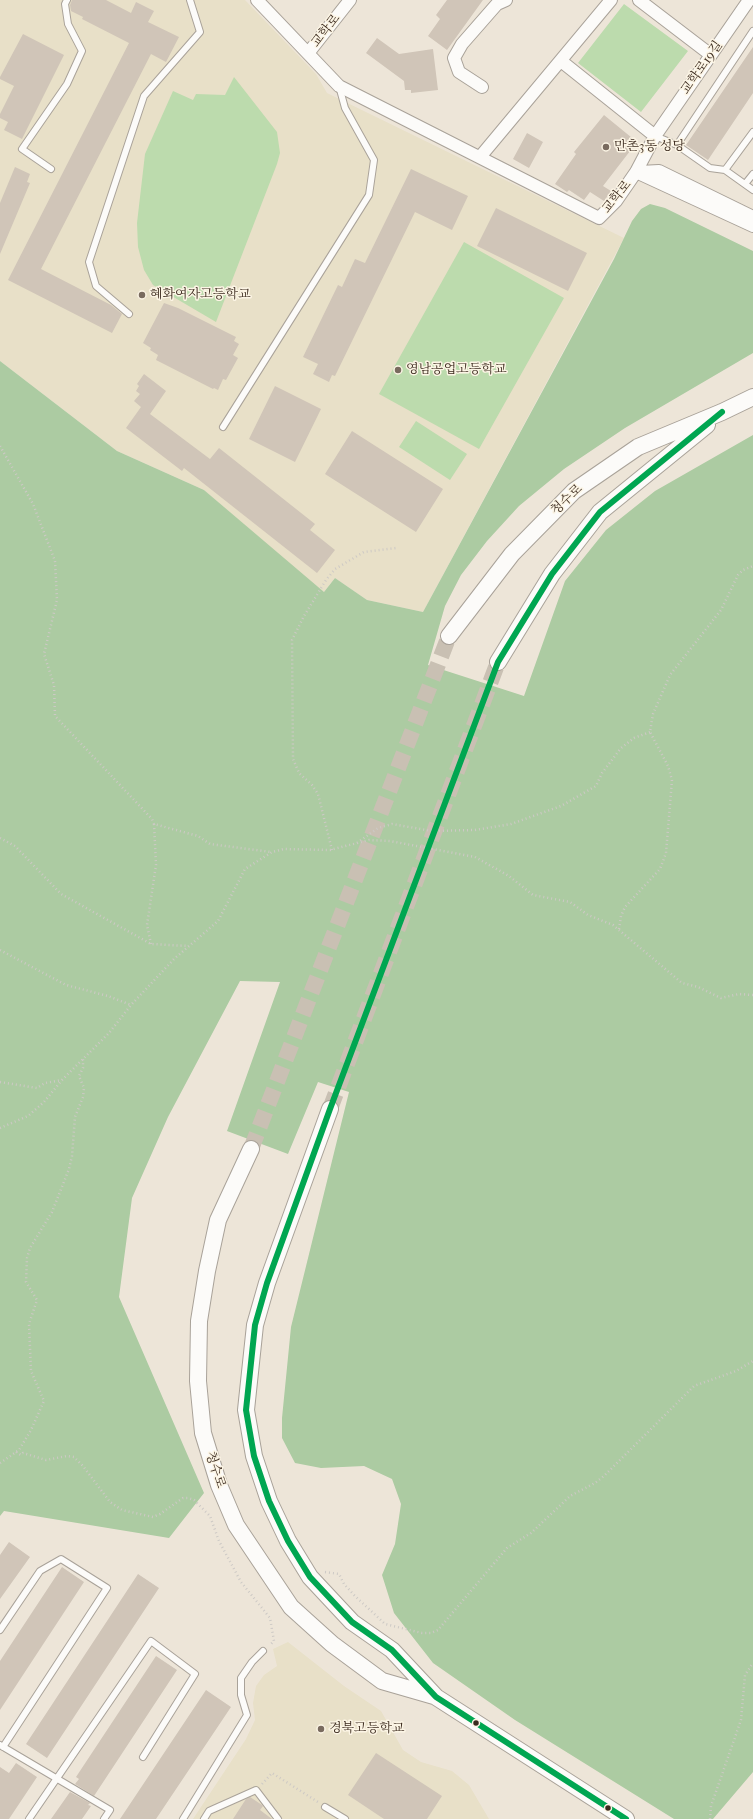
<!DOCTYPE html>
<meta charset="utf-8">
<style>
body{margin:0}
canvas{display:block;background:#ede5d8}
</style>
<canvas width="753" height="1819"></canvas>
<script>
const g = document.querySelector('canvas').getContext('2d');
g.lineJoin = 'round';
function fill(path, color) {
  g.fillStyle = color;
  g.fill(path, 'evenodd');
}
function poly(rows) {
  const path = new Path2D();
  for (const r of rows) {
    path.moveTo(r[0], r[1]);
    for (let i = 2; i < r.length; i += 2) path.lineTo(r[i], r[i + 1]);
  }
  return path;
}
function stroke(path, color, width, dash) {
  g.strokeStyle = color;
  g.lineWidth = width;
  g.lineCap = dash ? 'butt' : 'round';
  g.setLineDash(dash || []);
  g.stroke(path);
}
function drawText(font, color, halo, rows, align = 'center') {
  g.font = font + ' "IM FELL French Canon","Noto Serif KR",serif';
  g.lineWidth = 3;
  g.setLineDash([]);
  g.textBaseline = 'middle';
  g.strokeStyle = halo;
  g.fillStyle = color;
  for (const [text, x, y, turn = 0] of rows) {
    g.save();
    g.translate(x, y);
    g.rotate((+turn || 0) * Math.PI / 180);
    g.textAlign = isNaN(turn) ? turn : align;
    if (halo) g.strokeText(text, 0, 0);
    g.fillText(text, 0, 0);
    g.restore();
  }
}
const built = poly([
 [0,0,245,0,316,74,327,93,624,238,423,612,367,600,335,578,324,592,310,582,204,490,117,451,0,361],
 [288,1642,344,1686,381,1711,403,1750,421,1762,452,1771,469,1785,489,1819,193,1819,246,1739,255,1720,253,1703,256,1686,264,1675,277,1666,273,1649]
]);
const green = poly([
 [624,4,688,51,641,112,578,63],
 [234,77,277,132,280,153,277,164,216,322,153,285,144,270,138,247,137,223,145,154,173,91,193,100,196,94,225,95],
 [464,242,564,298,479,449,379,394],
 [416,421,467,454,450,480,399,447]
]);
const forest = poly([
 [650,204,665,208,753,251,753,353,625,428,564,469,519,506,487,541,461,575,445,606,428,665,524,696,565,581,606,530,655,491,753,435,753,1772,713,1819,674,1819,515,1720,433,1663,394,1613,382,1575,395,1544,401,1504,392,1479,364,1466,321,1468,295,1463,282,1438,282,1418,291,1327,349,1092,318,1082,288,1154,227,1131,280,982,240,981,168,1117,132,1198,119,1297,204,1493,169,1538,4,1511,0,1516,0,361,117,451,204,490,324,592,335,578,367,600,423,612,614,259,632,221,641,209]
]);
const building = poly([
 [72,0,106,0,131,13,136,2,154,11,148,22,179,37,166,62,151,54,41,269,111,305,122,314,112,333,8,280,129,43,82,19,83,17,71,11,70,5],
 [447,0,483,0,447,50,428,36,440,19,436,15],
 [23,34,64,55,22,139,4,130,8,122,0,118,0,114,14,86,0,79,0,77],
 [377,38,399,54,433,49,438,90,411,93,411,90,405,90,404,81,366,53],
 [753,47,753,93,708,160,686,145],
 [604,115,637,142,603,186,611,191,604,201,590,192,584,200,569,190,567,192,555,184,576,154,574,152],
 [527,133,543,142,529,168,513,159],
 [15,167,30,174,27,182,30,183,0,254,0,203],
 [411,169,468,196,452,230,415,212,335,376,332,375,329,382,313,374,318,364,303,357,338,285,342,287,355,259,365,263],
 [496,208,587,253,568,291,477,246],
 [164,303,178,308,236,337,234,341,239,344,233,355,238,358,226,380,223,379,218,390,214,388,213,389,156,360,158,355,150,350,151,348,143,343],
 [144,374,166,391,150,414,210,459,219,448,315,524,310,530,335,550,317,573,184,468,182,471,126,428,141,407,134,401,140,394,136,391,139,386,137,384],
 [275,386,321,409,295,462,249,439],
 [352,431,443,489,416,532,325,474],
 [9,1542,30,1557,0,1599,0,1555],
 [62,1567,84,1582,0,1710,0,1661],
 [138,1574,159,1588,47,1758,26,1744],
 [156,1656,177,1670,94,1796,75,1784,79,1779,76,1777],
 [206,1690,231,1707,156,1819,120,1819],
 [376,1753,442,1796,427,1819,384,1819,348,1795],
 [16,1763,37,1777,9,1819,0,1819,0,1767,9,1773],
 [70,1792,90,1803,88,1805,91,1806,82,1819,51,1819],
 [250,1797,262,1805,263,1806,260,1810,272,1819,233,1819,246,1799]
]);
const secondaryTunnel = poly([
 [330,1109,498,662],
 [251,1149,449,636]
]);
const path = poly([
 [0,446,33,504,55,561,57,600,44,654,54,685,55,716,152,819,154,824],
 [0,838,15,846,61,894,151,944,188,946],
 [357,843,378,828,392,824,432,831,475,830,511,824,561,806,596,786,602,773,621,748,634,738,650,732],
 [332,850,318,794,312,785,299,773,293,759,292,640,304,616,326,580,335,569,364,552,396,548],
 [619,929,621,916,625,907,660,869,666,853,672,780,668,766,650,732,653,714,670,675,721,610,738,575,743,570,753,566],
 [151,944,147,925,156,865,154,824,198,836,210,844,271,852],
 [0,950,66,985,108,996,131,1005],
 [0,1082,37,1088,45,1083,62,1080],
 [0,1128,28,1116,44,1102,62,1080,109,1033,131,1005,174,959,218,921,245,869,272,852,284,849,330,850,369,840,390,841,475,857,509,876,533,895,570,902,588,915,613,925,682,983,698,987,721,998,739,994,753,995],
 [16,1452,21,1455,23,1453,46,1460,67,1456,74,1457,83,1466,110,1502,122,1510,153,1517,160,1514,183,1498,188,1498,194,1500,210,1516,219,1541,241,1582,270,1618,274,1641,270,1645],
 [0,1463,19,1450,31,1430,44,1401,31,1371,29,1324,37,1300,26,1282,27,1258,30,1248,52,1212,69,1169,72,1156,75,1117,83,1097,84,1088,79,1076,83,1068,83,1059],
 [325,1572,339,1574,344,1584,354,1595,385,1624,422,1633,431,1633,438,1630,507,1548,531,1533,570,1496,595,1483,604,1476,694,1386,736,1371,753,1361],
 [262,1784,272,1773,318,1802],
 [710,1819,711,1806,741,1720,745,1675,753,1663]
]);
const lane = poly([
 [655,136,677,145,710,168,725,170,753,190],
 [677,145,753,31],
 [51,169,22,149,67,84,82,51,68,24,65,4,67,0],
 [725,170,753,132],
 [745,184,753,174],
 [129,314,96,286,89,262,144,96,200,32,190,0],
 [223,427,369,195,374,160,345,108,339,86],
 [0,1630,40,1571,61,1559,107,1588,3,1747],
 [0,1745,110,1810,104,1819],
 [325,1807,345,1819],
 [29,1819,151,1641,195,1674,143,1757],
 [183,1819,247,1715,241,1695,241,1678,252,1662,263,1651],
 [204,1819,209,1811,256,1790,278,1819]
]);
const street = poly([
 [257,0,339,86,599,218,616,201,636,172,655,136,749,0],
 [639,0,711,55],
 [309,52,350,0],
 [561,61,655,136],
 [482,87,459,72,454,58,462,44,497,4,506,0],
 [480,157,611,0],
 [636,172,753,226],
 [640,172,659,171,753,217]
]);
const secondary = poly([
 [449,636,512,554,574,491,638,447,722,412,753,397],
 [498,662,552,574,600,512,707,425],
 [330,1109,267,1283,255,1325,246,1410,254,1456,269,1501,288,1541,310,1577,352,1622,392,1650,436,1697,626,1819],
 [251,1149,218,1220,207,1271,199,1321,198,1381,203,1433,219,1485,236,1525,291,1607,332,1644,382,1681,434,1696]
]);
const bus1 = poly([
 [626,1819,436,1697,392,1650,352,1622,310,1577,288,1541,269,1501,254,1456,246,1410,255,1325,267,1283,330,1109,498,662,552,574,600,512,722,412]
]);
const markers = [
 [606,147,4,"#796b5f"],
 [142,295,4,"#796b5f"],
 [398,370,4,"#796b5f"],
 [476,1723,3.5,"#3b2a1e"],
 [321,1729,4,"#796b5f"],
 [608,1808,3.5,"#3b2a1e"]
];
const streetNames = [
 ["교학로",326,31,-52],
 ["교학로19길",702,68,-55],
 ["교학로",617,197,-51],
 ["청수로",567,500,-43],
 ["청수로",215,1470,72]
];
const poiNames = [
 ["만촌3동 성당",614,147],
 ["혜화여자고등학교",150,295],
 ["영남공업고등학교",406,370],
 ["경북고등학교",329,1729]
];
fill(built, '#e8e0c8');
fill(green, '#bcdbad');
fill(forest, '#accba2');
fill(building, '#d0c5b8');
stroke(secondaryTunnel, '#c9c0b3', 16, [16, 8]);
stroke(lane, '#a9a299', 8);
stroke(street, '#a9a299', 14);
stroke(secondary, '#a9a299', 18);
stroke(path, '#cdc9c5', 2.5, [1, 3]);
stroke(lane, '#fcfbf9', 6);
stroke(street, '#fcfbf9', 12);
stroke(secondary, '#fcfbf9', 16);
stroke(bus1, '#00a651', 6);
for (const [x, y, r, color] of markers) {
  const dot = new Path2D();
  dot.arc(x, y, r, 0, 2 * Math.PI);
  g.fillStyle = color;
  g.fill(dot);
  stroke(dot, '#fcf5e5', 1.5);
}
drawText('13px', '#3b2a1e', '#fcf5e5', streetNames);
drawText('13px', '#3b2a1e', '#fcf5e5', poiNames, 'left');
</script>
